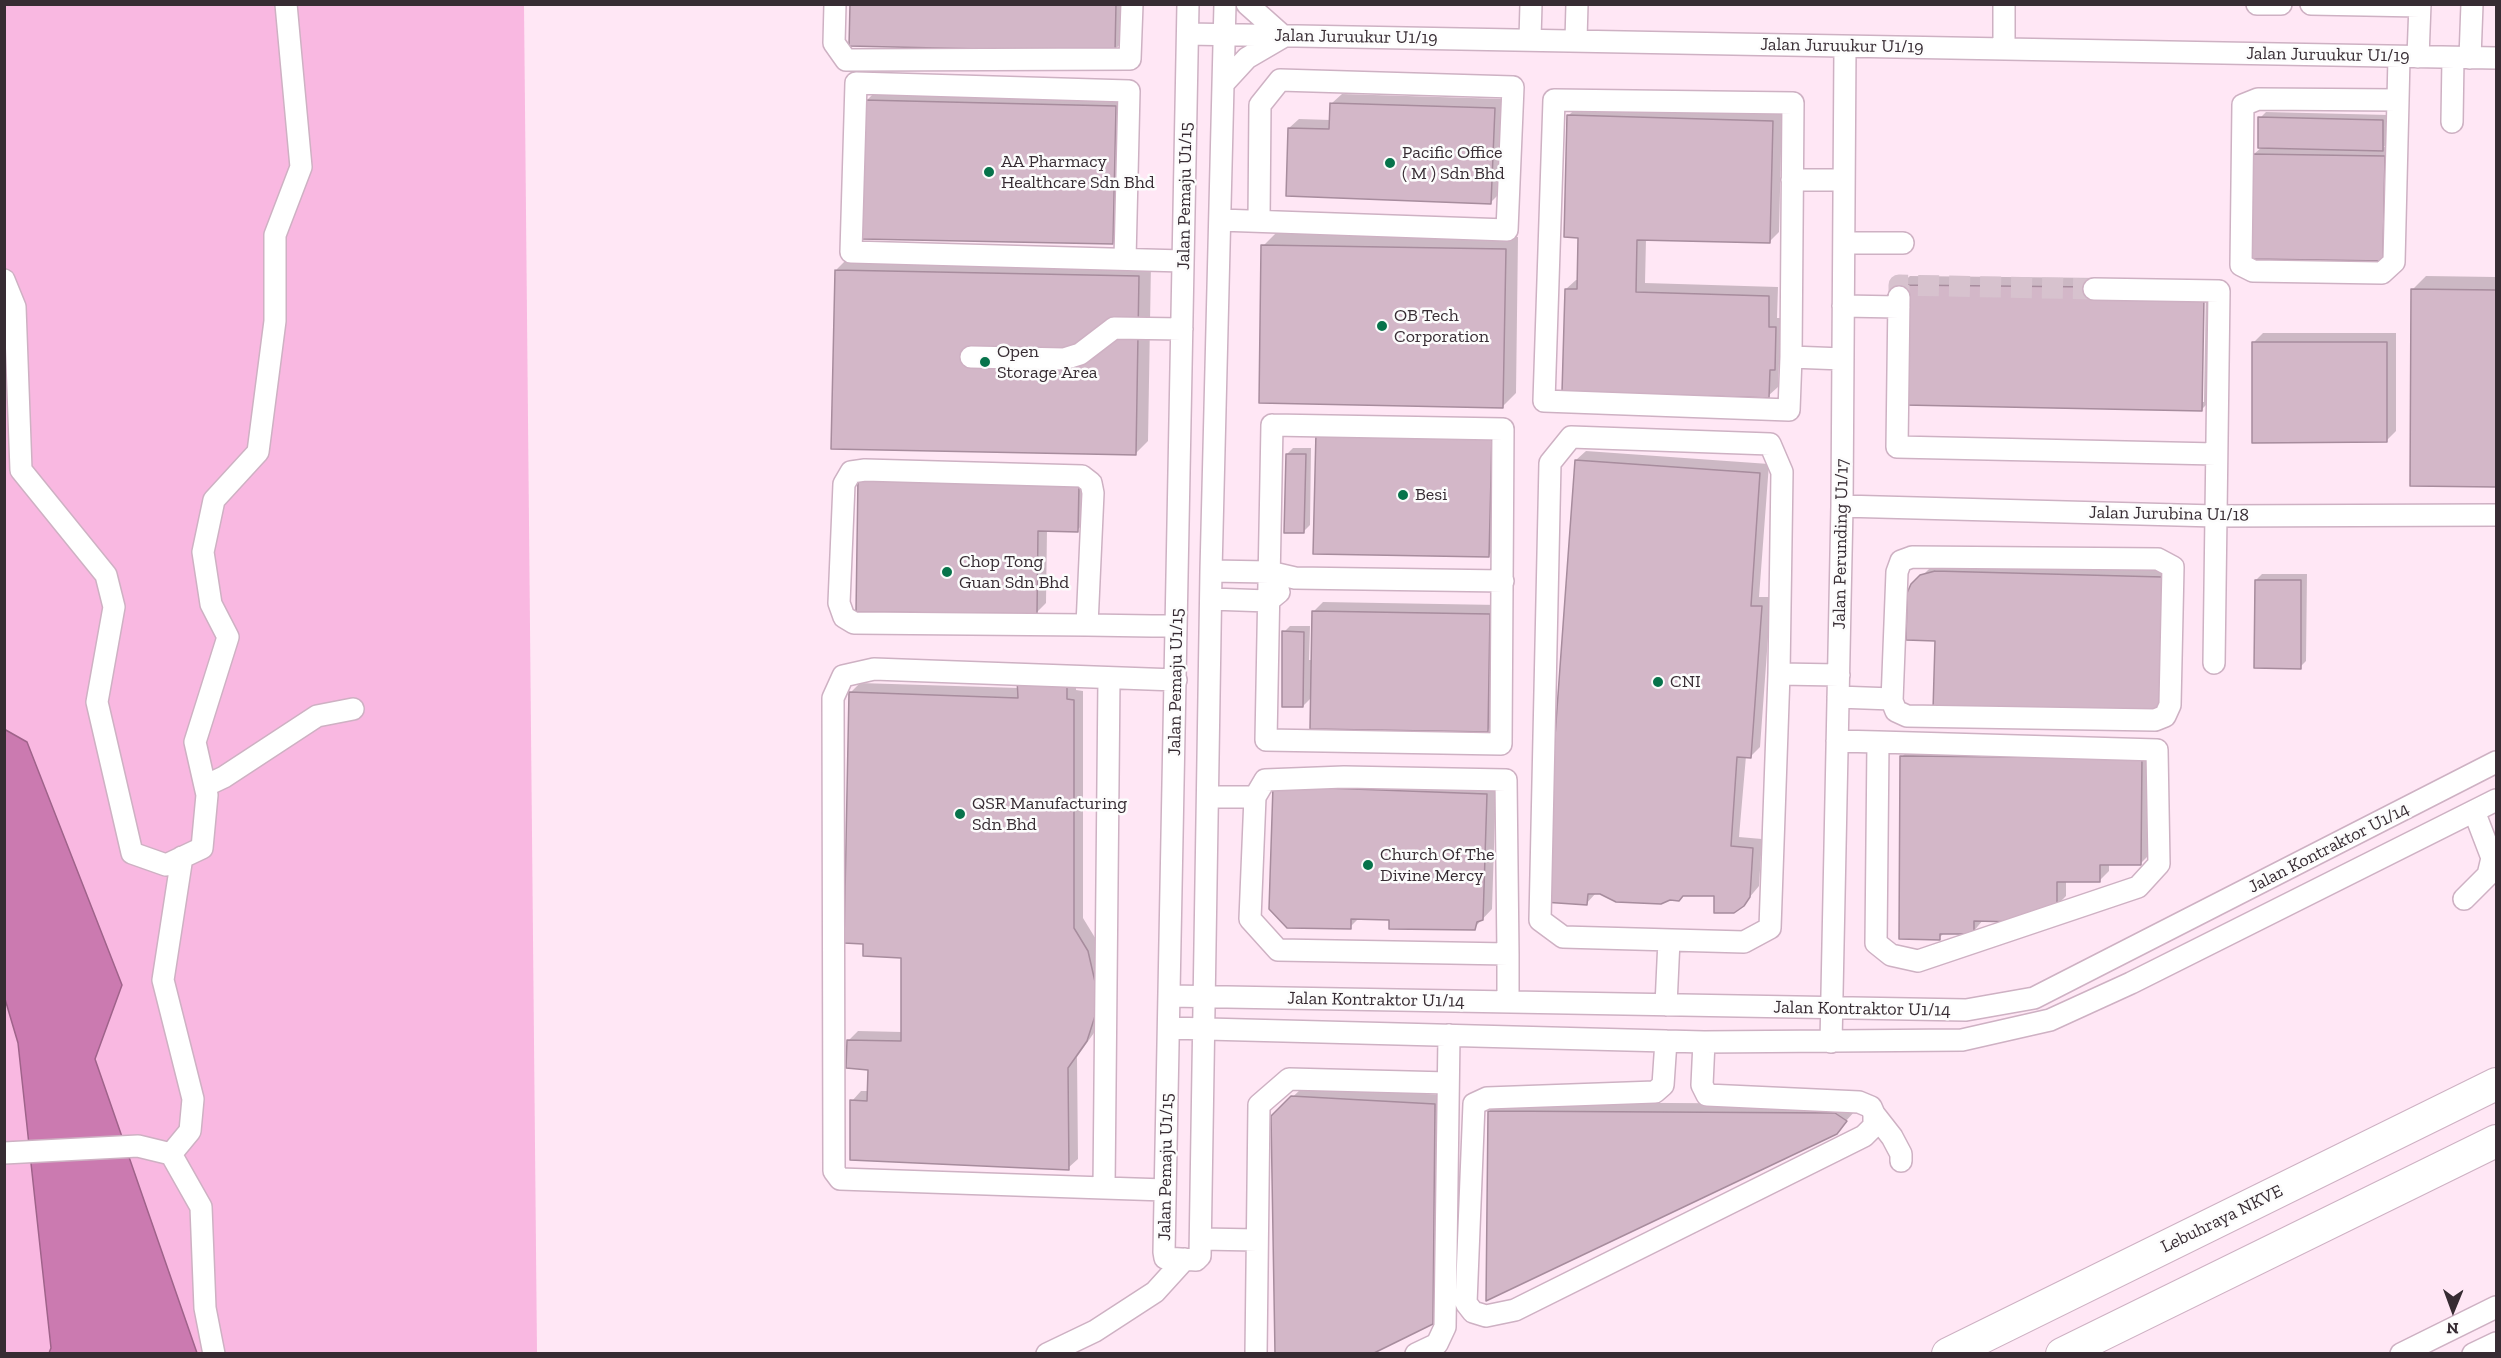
<!DOCTYPE html>
<style>
body{margin:0}
#map{position:relative;width:2501px;height:1358px;overflow:hidden;background:#ffe7f5;font-family:"Zilla Slab",serif}
canvas{display:block}
.frame{position:absolute;inset:0;border:6px solid #372c33;pointer-events:none}
.north{position:absolute;left:2423px;top:1280px;width:60px;height:60px;-webkit-text-stroke:4px #fcfcfc;paint-order:stroke;rotate:181deg;font-size:16px;font-weight:700;line-height:24px;text-align:center;color:#372c33}
.north::after{content:'';display:block;margin:auto;width:21px;height:27px;background:#372c33;clip-path:polygon(50% 0,100% 100%,50% 72%,0 100%)}
</style>
<div id="map">
<canvas width="2501" height="1358"></canvas>
<div class="frame"></div>
<div class="north">N</div>
</div>
<script>
const g = document.querySelector('canvas').getContext('2d');
g.lineJoin = 'round';
function fill(path, color) {
  g.fillStyle = color;
  g.fill(path, 'evenodd');
}
function poly(rows) {
  const path = new Path2D();
  for (const r of rows) {
    path.moveTo(r[0], r[1]);
    for (let i = 2; i < r.length; i += 2) path.lineTo(r[i], r[i + 1]);
  }
  return path;
}
function stroke(path, color, width, dash) {
  g.strokeStyle = color;
  g.lineWidth = width;
  g.lineCap = dash ? 'butt' : 'round';
  g.setLineDash(dash || []);
  g.stroke(path);
}
function drawText(font, color, halo, rows, align = 'center') {
  g.font = font + ' "Zilla Slab",serif';
  g.lineWidth = 5;
  g.setLineDash([]);
  g.textBaseline = 'middle';
  g.strokeStyle = halo;
  g.fillStyle = color;
  for (const [text, x, y, turn = 0] of rows) {
    g.save();
    g.translate(x, y);
    g.rotate((+turn || 0) * Math.PI / 180);
    g.textAlign = isNaN(turn) ? turn : align;
    if (halo) g.strokeText(text, 0, 0);
    g.fillText(text, 0, 0);
    g.restore();
  }
}
const green = poly([
 [5,5,524,5,537,1353,5,1354]
]);
const water = poly([
 [4,729,27,742,122,985,95,1059,197,1353,49,1353,51,1348,18,1043,5,999,4,729]
]);
const shadow = poly([
 [851,4,1125,4,1124,41,1114,50],
 [876,91,1125,97,1122,233,1113,243,866,101],
 [1342,94,1504,99,1500,193,1491,202,1289,128,1299,119,1331,120,1332,103],
 [1578,106,1782,111,1779,232,1769,242,1646,239,1645,283,1778,287,1777,318,1785,318,1784,359,1779,364,1778,387,1768,396,1566,289,1576,280,1579,280,1580,237,1568,116],
 [2266,112,2389,115,2388,143,2384,147,2394,147,2392,250,2383,259,2254,154,2262,147,2260,118],
 [1276,233,1518,237,1516,393,1503,406,1263,246],
 [849,257,1151,263,1148,441,1135,454,836,270],
 [1910,276,2103,278,2103,286,2213,288,2211,400,2201,410,1900,285],
 [2203,290,2206,290,2204,402,2201,402],
 [2426,276,2496,277,2496,485,2412,485,2413,289],
 [2263,333,2396,333,2396,431,2386,441,2253,343],
 [1501,427,1498,546,1489,555,1315,552],
 [1293,448,1311,448,1310,525,1304,531,1287,454],
 [1586,451,1769,464,1759,597,1771,597,1760,747,1750,757,1746,756,1739,837,1762,839,1759,886,1743,905,1715,895,1596,893,1586,904,1576,460],
 [1088,476,1087,521,1077,530,1047,530,1046,603,1036,613,858,610],
 [1932,566,2172,568,2159,714,1937,639,1913,585],
 [2262,574,2307,574,2306,661,2300,667,2256,580],
 [1323,602,1499,605,1497,721,1488,730,1312,697,1303,706,1284,632,1290,626,1310,626,1309,660,1312,660,1313,612],
 [1076,672,1076,690,1083,691,1083,918,1097,941,1096,1030,1077,1057,1078,1159,1068,1168,852,1101,861,1091,869,1091,869,1068,848,1041,858,1031,902,1032,902,956,850,693,860,683,1019,688],
 [1911,747,2151,749,2150,854,2140,864,2109,864,2109,871,2099,881,2066,880,2066,896,2056,906,1983,920,1973,932,1945,932,1939,938,1902,757],
 [1496,785,1492,909,1474,928,1391,918,1359,918,1350,927,1275,787],
 [1303,1087,1444,1095,1442,1313,1432,1323,1272,1117],
 [1499,1102,1845,1104,1855,1111,1836,1132,1489,1111]
]);
const building = poly([
 [850,4,1116,4,1115,52,849,46,850,4],
 [864,100,1116,106,1113,244,861,239,864,100],
 [1330,103,1495,108,1491,204,1286,196,1288,128,1329,129,1330,103],
 [1567,115,1773,121,1770,243,1637,240,1636,292,1769,296,1769,327,1776,327,1775,370,1770,370,1769,398,1562,392,1565,289,1577,289,1578,238,1564,237,1567,115],
 [2258,117,2383,120,2383,151,2258,148,2258,117],
 [2252,154,2385,156,2383,261,2251,259,2252,154],
 [1261,245,1506,249,1503,408,1259,403,1261,245],
 [835,270,1139,276,1136,455,831,449,835,270],
 [1899,285,2094,287,2204,298,2202,411,1904,405,1899,285],
 [2411,289,2496,290,2496,487,2410,486,2411,289],
 [2252,342,2387,342,2387,442,2252,443,2252,342],
 [1316,432,1492,436,1489,557,1313,554,1316,432],
 [1286,454,1306,454,1304,533,1284,533,1286,454],
 [1575,460,1760,473,1751,606,1762,606,1751,758,1737,757,1731,846,1753,848,1750,897,1744,906,1734,913,1714,913,1714,896,1683,896,1679,901,1670,900,1661,904,1616,902,1600,894,1588,894,1587,905,1543,902,1575,460],
 [858,478,1079,485,1078,532,1038,531,1037,614,856,612,858,478],
 [1935,571,2163,577,2159,716,1933,710,1935,641,1906,640,1907,593,1911,584,1920,575,1935,571],
 [2255,580,2301,580,2301,669,2254,668,2255,580],
 [1312,611,1490,614,1488,732,1310,729,1312,611],
 [1282,631,1304,632,1303,707,1282,707,1282,631],
 [1017,680,1067,681,1067,699,1074,700,1074,928,1088,951,1096,986,1095,1016,1087,1041,1068,1068,1069,1170,850,1160,850,1100,867,1101,868,1070,846,1068,847,1040,901,1041,901,958,863,956,863,944,844,943,849,692,1018,698,1017,680],
 [1900,756,2142,758,2141,865,2100,865,2100,882,2057,882,2057,907,2017,922,1974,921,1974,934,1940,934,1940,940,1899,939,1900,756],
 [1273,786,1487,794,1483,920,1477,922,1475,930,1389,929,1389,920,1351,919,1351,929,1287,928,1269,909,1273,786],
 [1291,1096,1435,1104,1433,1324,1372,1354,1275,1354,1271,1116,1291,1096],
 [1488,1111,1835,1113,1847,1121,1837,1134,1486,1301,1488,1111]
]);
const minorTunnel = poly([
 [1899,297,1899,285,2094,289]
]);
const minor = poly([
 [835,4,834,43,846,60,1130,59,1132,4],
 [1188,4,1164,1252,1165,1258,1196,1260,1200,1256,1211,571,1225,4],
 [1247,4,1283,36],
 [2004,4,2004,49],
 [2257,4,2281,4],
 [2311,4,2420,6],
 [1188,34,2496,58],
 [1530,39,1531,4],
 [1576,40,1577,4],
 [2418,57,2420,4],
 [2470,58,2472,4],
 [1224,83,1247,58,1283,37],
 [2398,100,2258,99,2243,105,2241,265,2253,271,2382,273,2394,262,2398,100,2399,57],
 [2452,122,2453,58],
 [1792,180,1844,180],
 [1220,220,1507,230,1513,87,1280,80,1260,105,1259,220],
 [1844,243,1903,243],
 [1125,259,1129,91,856,83,851,252,1183,261],
 [4,280,15,307,21,470,106,575,114,607,97,702,132,853,166,865,202,848,207,795,195,742,228,637,211,604,203,552,214,500,258,452,275,321,275,235,301,167,286,4],
 [2094,289,2219,291,2214,663],
 [1899,297,1897,447,2216,454],
 [1843,306,1899,307],
 [971,357,1064,359,1080,354,1114,328,1182,329],
 [1791,357,1793,103,1554,100,1544,401,1789,410,1791,357,1843,359],
 [1272,425,1503,429,1501,744,1266,740,1272,425],
 [1842,506,2215,516,2496,515],
 [1912,557,2158,559,2173,567,2170,705,2165,716,2155,720,1907,716,1896,711,1892,701,1897,572,1901,561,1912,557],
 [1211,571,1269,572,1295,578,1503,581],
 [1211,599,1268,601,1279,592],
 [1087,625,1093,493,1091,483,1082,476,865,470,851,472,844,484,839,603,844,617,854,623,1087,625,1152,626,1176,626],
 [1779,674,1770,928,1744,942,1563,937,1540,920,1550,463,1571,437,1770,444,1782,472,1779,674,1839,675],
 [1109,678,1104,1188,840,1179,834,1171,833,698,843,676,874,669,1176,680],
 [1838,697,1892,699],
 [1837,741,1878,742,2157,750,2159,864,2138,887,1918,961,1891,955,1876,943,1878,742],
 [205,786,224,777,317,716,353,709],
 [1209,797,1255,797,1250,919,1278,950,1508,954,1508,1002],
 [1255,797,1265,780,1344,777,1506,780,1508,954],
 [2464,899,2488,875,2492,858,2474,811],
 [1170,996,1966,1010,2034,998,2496,762],
 [1666,1005,1669,940],
 [1169,1028,1704,1042,1962,1040,2050,1020,2131,983,2496,800],
 [1666,1041,1663,1085,1655,1092,1487,1098,1474,1104,1466,1303,1473,1312,1486,1316,1515,1310,1864,1136,1874,1126,1874,1114,1871,1107,1859,1102,1707,1095,1702,1085,1704,1042],
 [1831,1042,1842,506,1845,47],
 [1874,1114,1892,1137,1901,1154,1901,1161],
 [4,1153,138,1146,171,1154,201,1207,205,1308,214,1354],
 [171,1154,190,1131,193,1099,163,980,182,857],
 [1104,1188,1165,1190],
 [1201,1239,1257,1240],
 [1047,1354,1095,1331,1155,1292,1185,1259],
 [1256,1354,1259,1105,1289,1079,1448,1083],
 [1416,1354,1437,1344,1445,1327,1449,1035],
 [2401,1354,2496,1307],
 [2473,1354,2496,1343]
]);
const highway = poly([
 [1948,1354,2496,1084],
 [2062,1354,2496,1141]
]);
const markers = [
 [1390,163,6,"#07734b"],
 [989,172,6,"#07734b"],
 [1382,326,6,"#07734b"],
 [985,362,6,"#07734b"],
 [1403,495,6,"#07734b"],
 [947,572,6,"#07734b"],
 [1658,682,6,"#07734b"],
 [960,814,6,"#07734b"],
 [1368,865,6,"#07734b"]
];
const streetNames = [
 ["Jalan Juruukur U1/19",1356,37,1],
 ["Jalan Juruukur U1/19",1842,46,1],
 ["Jalan Juruukur U1/19",2328,55,1],
 ["Jalan Pemaju U1/15",1185,196,-89],
 ["Jalan Jurubina U1/18",2169,514,1],
 ["Jalan Perunding U1/17",1841,544,-89],
 ["Jalan Pemaju U1/15",1176,682,-89],
 ["Jalan Kontraktor U1/14",2329,848,-27],
 ["Jalan Kontraktor U1/14",1376,1000,1],
 ["Jalan Kontraktor U1/14",1862,1009,1],
 ["Jalan Pemaju U1/15",1166,1167,-89],
 ["Lebuhraya NKVE",2222,1219,-26]
];
const poiNames = [
 ["Pacific Office",1402,153],
 ["( M ) Sdn Bhd",1402,174],
 ["AA Pharmacy",1001,162],
 ["Healthcare Sdn Bhd",1001,183],
 ["OB Tech",1394,316],
 ["Corporation",1394,337],
 ["Open",997,352],
 ["Storage Area",997,373],
 ["Besi",1415,495],
 ["Chop Tong",959,562],
 ["Guan Sdn Bhd",959,583],
 ["CNI",1670,682],
 ["QSR Manufacturing",972,804],
 ["Sdn Bhd",972,825],
 ["Church Of The",1380,855],
 ["Divine Mercy",1380,876]
];
fill(green, '#f9b8e1');
fill(water, '#cb7ab0');
stroke(water, '#9f638a', 1.5);
fill(shadow, '#0003');
fill(building, '#d3b7c8');
stroke(building, '#a78c9d', 1.5);
stroke(minorTunnel, '#d7c2ce', 21, [21, 10]);
stroke(minor, '#ceb1c3', 24);
stroke(highway, '#ceb1c3', 34);
stroke(minor, '#fff', 21);
stroke(highway, '#fff', 32);
for (const [x, y, r, color] of markers) {
  const dot = new Path2D();
  dot.arc(x, y, r, 0, 2 * Math.PI);
  g.fillStyle = color;
  g.fill(dot);
  stroke(dot, '#fcfcfc', 2);
}
drawText('18px', '#372c33', '#fcfcfc', streetNames);
drawText('18px', '#372c33', '#fcfcfc', poiNames, 'left');
</script>
